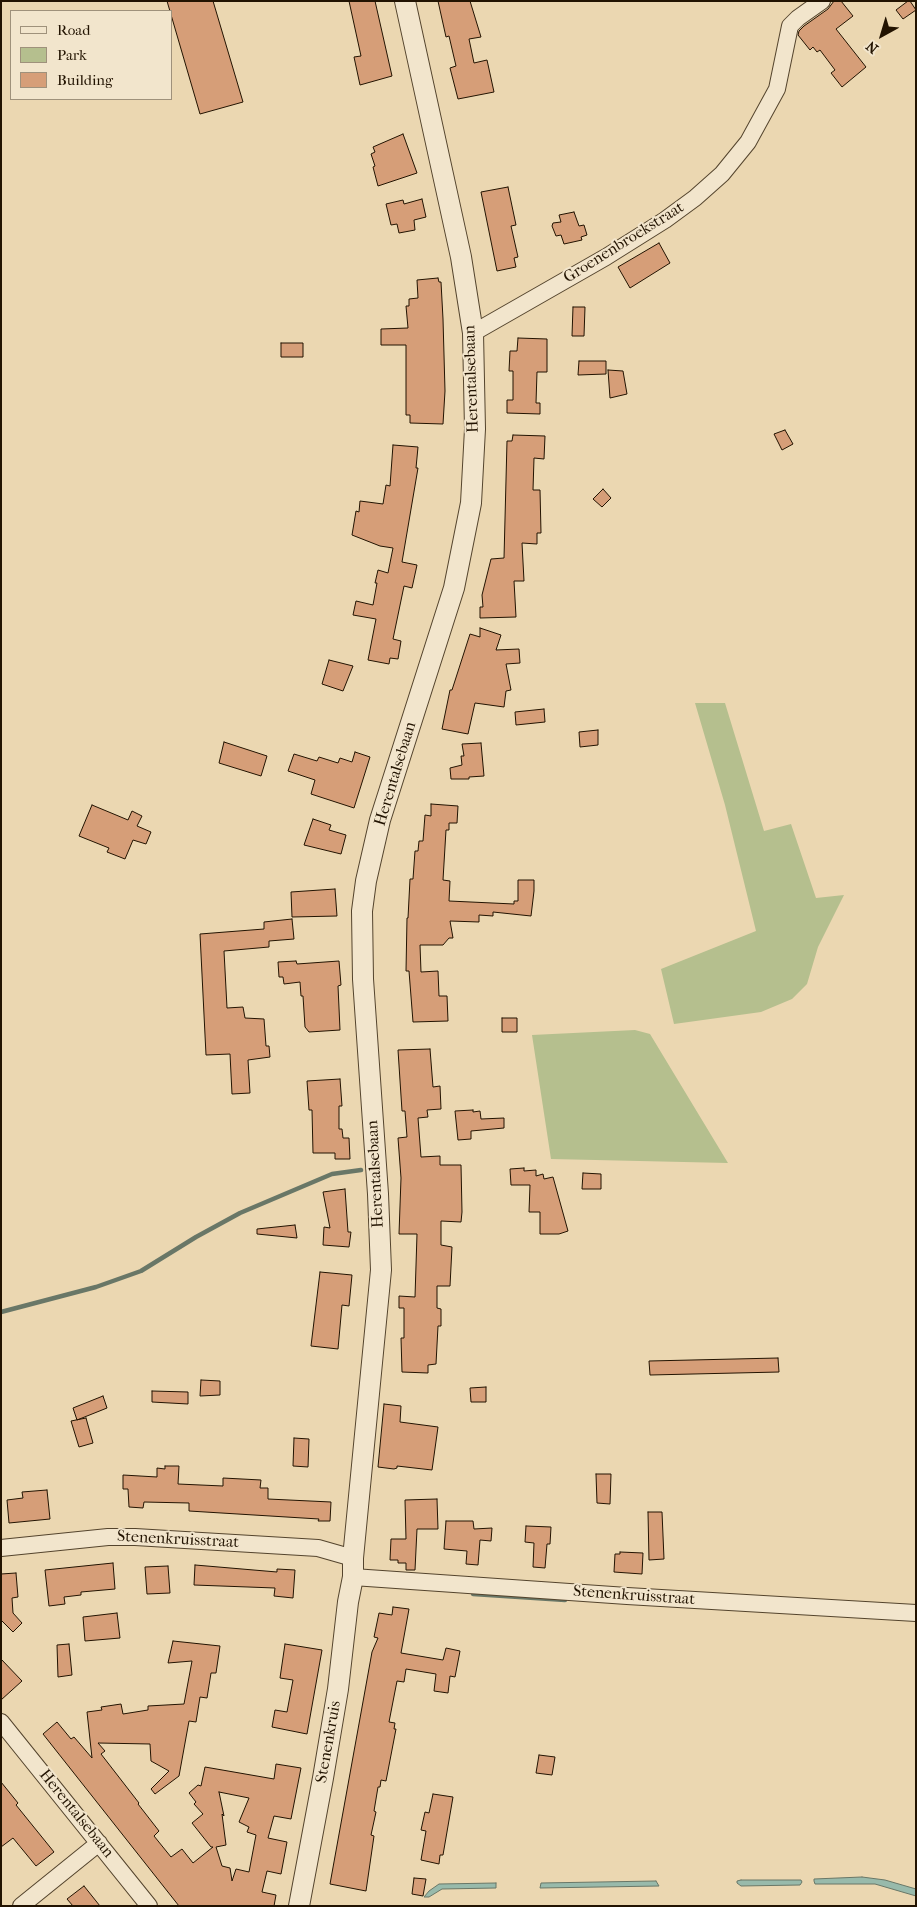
<!DOCTYPE html>
<style>
body{margin:0}
#map{position:relative;width:917px;height:1907px;overflow:hidden;background:#ebd7b1;font-family:"IM FELL French Canon",serif}
canvas{display:block}
.frame{position:absolute;inset:0;border:2px solid #221301;pointer-events:none}
.legend{position:absolute;left:10px;top:10px;width:162px;height:90px;box-sizing:border-box;background:#f2e5cc;border:1px solid #9f917b;margin:0;padding:6px 9px;list-style:none;font-size:15px;color:#221301}
.legend li{display:flex;align-items:center;gap:10px;height:25px}
.legend b{width:25px;border:1px solid #9f917b}
.north{position:absolute;left:857px;top:10px;width:50px;height:50px;-webkit-text-stroke:4px #f2e5cc;paint-order:stroke;rotate:219deg;font-size:14px;font-weight:700;line-height:20px;text-align:center;color:#221301}
.north::after{content:'';display:block;margin:auto;width:18px;height:22px;background:#221301;clip-path:polygon(50% 0,100% 100%,50% 72%,0 100%)}
</style>
<div id="map">
<canvas width="917" height="1907"></canvas>
<div class="frame"></div>
<ul class="legend">
<li><b style="height:6px;background:#f2e5cc"></b>Road</li>
<li><b style="height:14px;background:#b5bf8e"></b>Park</li>
<li><b style="height:14px;background:#d69e78"></b>Building</li>
</ul>
<div class="north">N</div>
</div>
<script>
const g = document.querySelector('canvas').getContext('2d');
g.lineJoin = 'round';
function fill(path, color) {
  g.fillStyle = color;
  g.fill(path, 'evenodd');
}
function poly(rows) {
  const path = new Path2D();
  for (const r of rows) {
    path.moveTo(r[0], r[1]);
    for (let i = 2; i < r.length; i += 2) path.lineTo(r[i], r[i + 1]);
  }
  return path;
}
function stroke(path, color, width, dash) {
  g.strokeStyle = color;
  g.lineWidth = width;
  g.lineCap = dash ? 'butt' : 'round';
  g.setLineDash(dash || []);
  g.stroke(path);
}
function drawText(font, color, halo, rows, align = 'center') {
  g.font = font + ' "IM FELL French Canon",serif';
  g.lineWidth = 4;
  g.setLineDash([]);
  g.textBaseline = 'middle';
  g.strokeStyle = halo;
  g.fillStyle = color;
  for (const [text, x, y, turn = 0] of rows) {
    g.save();
    g.translate(x, y);
    g.rotate((+turn || 0) * Math.PI / 180);
    g.textAlign = isNaN(turn) ? turn : align;
    if (halo) g.strokeText(text, 0, 0);
    g.fillText(text, 0, 0);
    g.restore();
  }
}
const green = poly([
 [695,703,725,703,764,831,791,824,816,898,844,895,818,947,807,984,792,999,761,1012,674,1024,661,969,756,931,725,805],
 [635,1030,650,1034,728,1163,551,1159,532,1035]
]);
const water = poly([
 [862,1877,885,1880,916,1889,916,1896,875,1884,815,1884,814,1881,814,1879,862,1877],
 [741,1880,801,1880,802,1882,800,1885,741,1886,737,1883,737,1881,741,1880],
 [656,1881,659,1886,540,1888,541,1883,656,1881],
 [496,1883,496,1888,442,1889,429,1897,424,1897,429,1891,439,1884,496,1883]
]);
const stream = poly([
 [1,1312,96,1287,141,1271,196,1237,240,1213,332,1174,361,1170],
 [473,1594,565,1600]
]);
const building = poly([
 [167,1,213,1,243,102,200,114,167,1],
 [349,1,375,1,392,76,360,85,354,57,361,56,349,1],
 [438,1,470,1,481,37,469,39,474,63,487,60,494,92,458,99,450,68,456,66,449,36,446,37,438,1],
 [834,1,841,1,853,16,836,29,866,67,842,87,831,73,835,70,820,50,817,52,813,47,810,50,798,35,799,31,804,26,828,9,834,1],
 [908,1,910,1,916,10,903,19,896,10,908,1],
 [403,134,417,173,378,186,373,167,375,166,371,154,375,152,373,147,403,134],
 [508,187,516,225,511,226,518,257,514,258,516,267,497,271,481,192,508,187],
 [422,199,426,217,414,220,415,230,399,233,397,224,391,225,386,204,403,200,404,204,422,199],
 [574,212,579,226,584,225,587,235,581,237,582,240,564,244,561,235,556,236,552,226,553,223,561,222,559,215,574,212],
 [659,243,670,263,630,288,618,267,659,243],
 [438,278,439,282,441,282,443,319,445,391,443,424,410,423,410,415,406,415,406,345,381,345,381,329,408,328,406,306,409,306,409,299,418,298,417,280,438,278],
 [573,307,585,307,584,336,572,336,573,307],
 [518,338,547,339,547,372,537,372,536,403,540,403,540,414,507,413,507,400,513,400,513,371,509,371,510,351,517,351,518,338],
 [281,343,303,343,303,357,281,357,281,343],
 [579,361,606,361,606,374,578,375,579,361],
 [608,370,623,371,627,394,610,398,608,370],
 [785,430,793,444,782,450,774,434,785,430],
 [513,435,545,436,544,459,534,458,533,490,540,490,541,533,537,533,537,544,522,543,524,581,514,581,516,617,480,618,480,607,483,607,482,595,491,559,504,558,507,441,512,441,513,435],
 [393,445,418,447,416,468,418,468,402,562,417,565,412,588,404,586,393,639,401,641,398,659,390,658,389,664,368,660,376,619,353,615,356,601,373,605,377,583,375,583,378,570,388,573,393,548,380,546,352,535,356,511,359,512,360,501,383,504,386,485,390,486,393,445],
 [603,489,611,498,602,507,593,499,603,489],
 [480,628,501,635,496,650,519,649,520,663,506,664,511,690,506,691,504,707,475,703,468,734,442,729,450,690,452,690,470,634,480,637,480,628],
 [329,660,353,666,343,691,322,684,329,660],
 [544,709,545,722,516,725,515,712,544,709],
 [598,730,598,745,580,747,579,732,598,730],
 [224,742,267,756,261,776,219,763,224,742],
 [481,743,484,776,469,777,469,779,451,779,450,768,462,765,461,756,464,756,462,744,481,743],
 [355,752,370,757,354,808,311,794,315,780,288,771,294,754,317,761,319,757,338,763,340,758,352,762,355,752],
 [431,804,458,806,457,823,449,823,449,830,446,830,443,880,450,881,449,901,514,904,514,901,518,901,518,880,534,880,534,891,531,916,493,912,493,916,479,915,479,922,450,921,453,938,449,938,443,945,420,945,421,972,438,971,439,996,447,996,448,1021,413,1022,409,971,406,971,407,918,408,918,410,879,413,879,415,851,418,851,419,841,423,841,425,815,431,816,431,804],
 [92,805,128,820,132,811,142,816,137,826,151,832,146,844,133,840,125,859,107,852,109,848,79,836,92,805],
 [313,819,331,825,329,830,346,835,341,854,304,845,313,819],
 [335,889,337,916,292,917,291,892,335,889],
 [292,919,294,939,269,941,269,947,224,951,227,1008,243,1007,245,1018,264,1019,266,1046,269,1046,270,1057,248,1060,250,1093,232,1094,230,1054,206,1055,200,934,264,929,264,922,292,919],
 [296,961,297,964,339,961,341,985,338,986,340,1030,309,1032,305,1027,303,996,301,996,300,982,284,984,283,977,279,977,278,962,296,961],
 [502,1018,517,1018,517,1032,502,1032,502,1018],
 [430,1049,433,1087,440,1086,441,1109,427,1110,428,1117,418,1118,421,1157,440,1156,440,1165,461,1165,462,1212,461,1222,441,1221,441,1245,452,1247,450,1286,437,1286,437,1308,441,1309,441,1326,438,1326,436,1364,428,1365,428,1373,402,1372,401,1338,404,1338,404,1308,399,1308,399,1296,415,1297,417,1234,399,1234,401,1178,398,1138,407,1137,405,1111,402,1111,398,1050,430,1049],
 [340,1079,342,1106,339,1106,339,1129,342,1129,343,1138,349,1138,350,1159,335,1159,335,1153,313,1153,312,1110,309,1110,307,1081,340,1079],
 [473,1110,473,1112,480,1111,481,1119,504,1118,504,1128,471,1131,471,1139,458,1140,455,1111,473,1110],
 [524,1168,524,1171,536,1170,536,1176,543,1174,544,1179,553,1177,568,1231,559,1234,540,1234,540,1212,529,1212,530,1185,511,1185,510,1169,524,1168],
 [583,1173,601,1174,601,1189,582,1189,583,1173],
 [345,1189,348,1232,351,1232,349,1247,323,1245,324,1227,330,1228,323,1192,345,1189],
 [295,1225,297,1238,257,1234,257,1229,295,1225],
 [320,1272,352,1275,349,1306,342,1305,338,1349,311,1346,320,1272],
 [778,1358,779,1372,650,1375,649,1361,778,1358],
 [201,1380,220,1381,220,1395,200,1396,201,1380],
 [486,1387,486,1402,471,1402,470,1388,486,1387],
 [152,1391,188,1392,188,1404,152,1402,152,1391],
 [103,1396,107,1408,77,1420,73,1408,103,1396],
 [384,1404,401,1406,400,1422,438,1427,432,1470,397,1466,397,1468,394,1469,378,1467,384,1404],
 [86,1418,93,1443,79,1447,71,1421,86,1418],
 [294,1438,309,1439,308,1467,293,1466,294,1438],
 [165,1466,179,1466,178,1484,223,1486,223,1478,261,1480,260,1488,268,1488,268,1499,331,1502,330,1521,318,1521,319,1519,189,1511,189,1503,144,1502,143,1508,129,1507,128,1489,123,1489,123,1475,157,1477,157,1468,165,1469,165,1466],
 [596,1474,611,1474,610,1504,597,1503,596,1474],
 [47,1490,50,1519,9,1523,7,1500,23,1498,22,1492,47,1490],
 [437,1499,438,1529,417,1529,415,1570,406,1570,406,1563,398,1563,398,1560,390,1560,391,1539,406,1539,405,1500,437,1499],
 [648,1512,662,1512,664,1559,649,1560,648,1512],
 [446,1521,473,1521,474,1529,492,1528,491,1541,480,1540,478,1565,466,1564,467,1551,444,1549,446,1521],
 [526,1526,551,1527,550,1544,547,1544,545,1568,533,1567,534,1543,525,1542,526,1526],
 [620,1552,643,1553,642,1574,614,1572,615,1554,620,1554,620,1552],
 [113,1563,115,1589,81,1592,81,1595,64,1597,65,1604,49,1606,45,1570,113,1563],
 [195,1565,277,1572,277,1569,295,1570,293,1598,274,1596,275,1588,194,1585,195,1565],
 [168,1566,170,1593,147,1594,145,1567,168,1566],
 [16,1573,18,1597,12,1598,13,1613,22,1623,13,1632,1,1620,1,1574,16,1573],
 [393,1607,409,1609,401,1653,443,1660,446,1648,460,1651,455,1677,450,1676,448,1693,434,1691,436,1674,406,1669,404,1682,397,1681,389,1722,395,1723,394,1729,396,1729,386,1781,381,1780,380,1787,378,1787,374,1811,376,1812,371,1835,374,1836,366,1891,330,1884,372,1652,378,1638,374,1637,379,1613,392,1615,393,1607],
 [117,1613,120,1638,85,1641,83,1617,117,1613],
 [173,1641,220,1646,216,1673,211,1673,207,1698,200,1697,196,1722,189,1721,179,1776,155,1794,151,1789,169,1771,151,1761,150,1744,98,1743,105,1751,101,1754,139,1803,138,1804,159,1831,154,1836,171,1857,182,1849,193,1863,213,1847,211,1847,192,1823,203,1814,194,1804,196,1802,189,1793,198,1785,201,1786,205,1767,274,1779,276,1764,301,1768,291,1819,274,1816,268,1838,287,1842,281,1874,267,1871,262,1892,276,1895,274,1906,179,1906,43,1734,57,1722,71,1739,74,1737,92,1758,87,1712,102,1710,101,1707,121,1704,123,1714,148,1710,148,1706,184,1704,192,1661,168,1663,173,1641],
 [219,1792,249,1798,239,1822,249,1827,247,1832,256,1835,249,1872,236,1869,232,1881,230,1868,222,1866,216,1847,226,1845,222,1814,224,1816,219,1792],
 [69,1644,72,1675,58,1677,57,1645,69,1644],
 [285,1644,322,1650,307,1734,272,1727,275,1710,287,1712,293,1680,280,1678,285,1644],
 [1,1659,22,1681,1,1700,1,1659],
 [539,1755,555,1757,552,1775,536,1773,539,1755],
 [1,1782,18,1803,16,1805,54,1852,36,1866,13,1838,1,1847,1,1782],
 [433,1794,453,1797,443,1855,440,1855,439,1864,421,1860,426,1831,421,1830,425,1812,429,1813,433,1794],
 [414,1878,426,1879,423,1896,412,1894,414,1878],
 [84,1886,100,1906,73,1906,67,1899,84,1886]
]);
const minor = poly([
 [473,333,606,257,665,220,695,198,722,174,748,142,777,89,790,26,798,18,822,1],
 [1,1548,108,1537,135,1537,318,1548,353,1558],
 [353,1577,627,1596,916,1613],
 [1,1722,149,1906],
 [21,1906,99,1843]
]);
const tertiary = poly([
 [299,1906,323,1778,338,1689,348,1602,353,1577,353,1558,381,1270,378,1194,363,979,362,911,366,881,380,820,454,588,471,503,475,429,473,333,461,257,405,1]
]);
const streetNames = [
 ["Groenenbroekstraat",624,243,-32],
 ["Herentalsebaan",472,379,-92],
 ["Herentalsebaan",396,774,-73],
 ["Herentalsebaan",376,1174,-93],
 ["Stenenkruisstraat",178,1540,3],
 ["Stenenkruisstraat",634,1596,4],
 ["Stenenkruis",329,1742,-80],
 ["Herentalsebaan",76,1814,51]
];
fill(green, '#b5bf8e');
fill(water, '#98baab');
stroke(water, '#697767', 1);
stroke(stream, '#697767', 4.5);
fill(building, '#d69e78');
stroke(building, '#221301', 1);
stroke(minor, '#54442d', 18);
stroke(tertiary, '#54442d', 22);
stroke(minor, '#f2e5cc', 16);
stroke(tertiary, '#f2e5cc', 20);
drawText('16px', '#221301', '#f2e5cc', streetNames);
</script>
